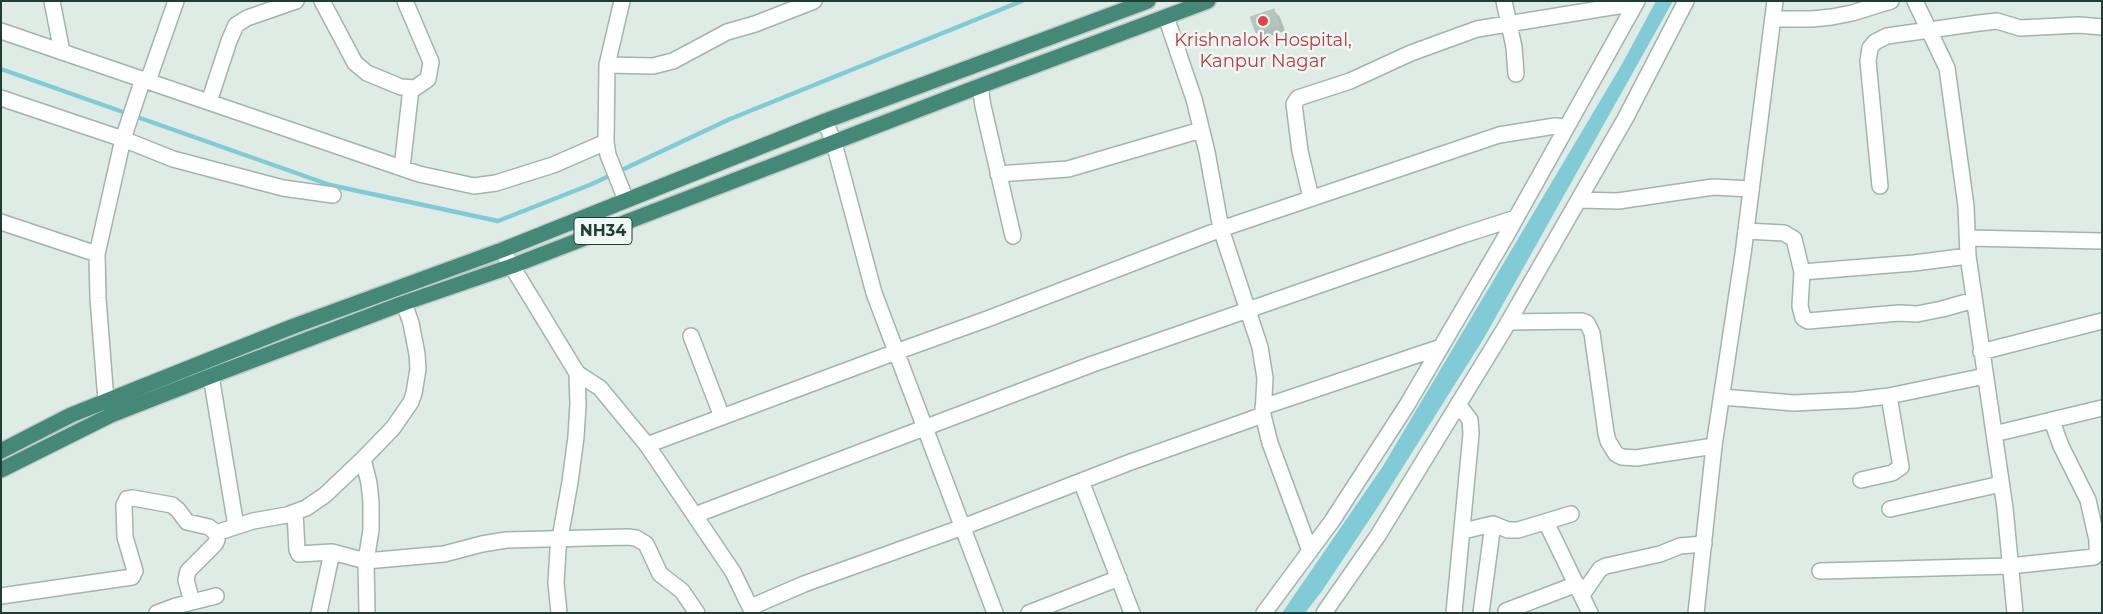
<!DOCTYPE html>
<style>
body{margin:0}
#map{position:relative;width:2103px;height:614px;overflow:hidden;background:#dfece6;font-family:Montserrat,sans-serif}
canvas{display:block}
.frame{position:absolute;inset:0;border:2px solid #1e3d34;pointer-events:none}
</style>
<div id="map">
<canvas width="2103" height="614"></canvas>
<div class="frame"></div>
</div>
<script>
const g = document.querySelector('canvas').getContext('2d');
g.lineJoin = 'round';
function fill(path, color) {
  g.fillStyle = color;
  g.fill(path, 'evenodd');
}
function poly(rows) {
  const path = new Path2D();
  for (const r of rows) {
    path.moveTo(r[0], r[1]);
    for (let i = 2; i < r.length; i += 2) path.lineTo(r[i], r[i + 1]);
  }
  return path;
}
function stroke(path, color, width, dash) {
  g.strokeStyle = color;
  g.lineWidth = width;
  g.lineCap = dash ? 'butt' : 'round';
  g.setLineDash(dash || []);
  g.stroke(path);
}
function drawText(font, color, halo, rows, align = 'center') {
  g.font = font + ' Montserrat,sans-serif';
  g.lineWidth = 5;
  g.setLineDash([]);
  g.textBaseline = 'middle';
  g.strokeStyle = halo;
  g.fillStyle = color;
  for (const [text, x, y, turn = 0] of rows) {
    g.save();
    g.translate(x, y);
    g.rotate((+turn || 0) * Math.PI / 180);
    g.textAlign = isNaN(turn) ? turn : align;
    if (halo) g.strokeText(text, 0, 0);
    g.fillText(text, 0, 0);
    g.restore();
  }
}
const water = poly([
 [1656,1,1673,1,1484,338,1379,505,1322,591,1305,613,1282,613,1383,466,1622,64]
]);
const shadow = poly([
 [1274,11,1280,17,1285,31,1263,39,1257,32]
]);
const stream = poly([
 [1,69,330,185,498,221,592,184,730,119,1022,1]
]);
const building = poly([
 [1274,9,1279,25,1256,33,1250,17,1274,9]
]);
const minor = poly([
 [52,1,62,52],
 [322,1,355,63,367,73,401,87,415,88,428,79,431,62,405,1],
 [622,1,607,65,606,142,608,155,626,200],
 [1504,1,1514,47,1516,74],
 [1915,1,1947,68,1966,206,1968,256,2005,508,2015,613],
 [1166,17,1194,99,1207,152,1221,229,1260,347,1265,378,1263,415,1270,443,1310,551],
 [1773,19,1812,19,1832,17,1852,13,1891,1],
 [1,31,419,174,474,186,496,183,553,165,606,142],
 [607,65,653,66,673,61,727,32,755,24,814,1],
 [148,81,176,1],
 [980,86,983,106,1013,236],
 [1,98,123,139,173,159,283,188,333,195],
 [209,102,229,41,236,25,247,18,296,1],
 [825,121,834,143,874,293,995,613],
 [402,168,411,88],
 [998,174,1068,169,1201,130],
 [1880,186,1868,61,1870,48,1875,42,1887,36,1979,23,1997,21,2020,28,2079,25,2102,27],
 [1311,198,1300,151,1294,104,1298,98,1350,81,1411,53,1477,29,1636,3],
 [1579,200,1618,201,1713,187,1751,189],
 [1,222,97,254],
 [1746,231,1784,233,1794,239,1802,272,1800,306,1803,318,1808,321,1899,313,1917,314,1942,309,1974,300],
 [1968,238,2102,241],
 [1802,272,1914,263,1968,256],
 [1508,322,1582,321,1587,323,1592,333,1606,433,1608,441,1616,454,1622,457,1636,458,1714,446],
 [691,336,722,417],
 [1981,352,2102,321],
 [577,373,600,388,647,445,733,572,753,613],
 [211,376,236,526],
 [1722,397,1794,403,1855,400,1889,396,1985,376],
 [1263,407,1441,347],
 [111,413,106,401,98,298,97,254,123,139,143,79],
 [1994,434,2102,408],
 [647,445,896,352,990,318,1221,229,1499,135,1555,126,1566,127],
 [1861,480,1892,473,1901,467,1889,396],
 [1081,481,1132,613],
 [1890,509,2001,484],
 [295,512,297,550,299,554,332,552,366,561,444,554,482,544,506,540,628,537,636,538,646,544,660,574,682,591,697,613],
 [695,515,1090,365,1463,235,1516,218],
 [1546,522,1590,613],
 [1463,531,1493,524,1508,530,1518,530,1571,514],
 [216,533,253,521,287,515,306,508,325,495,363,459],
 [1820,571,2010,566,2094,557,2097,552,2097,540,2088,500,2061,446,2052,421],
 [1582,595,1600,569,1606,566,1660,554,1680,546,1704,544],
 [1,596,132,577,135,571,125,537,124,505,127,499,133,498,172,505,178,510,187,522,209,527,216,533,217,540,215,544,188,571,186,580,192,602],
 [751,607,804,584,963,527,1128,463,1263,415],
 [1506,611,1577,584],
 [157,613,176,606,216,596],
 [319,613,332,552],
 [367,613,366,561,371,530,371,502,369,483,363,459,393,428,411,402,414,393,418,369,417,354,411,323,404,303],
 [1029,613,1119,578],
 [1264,613,1332,521,1407,405,1506,236,1637,1],
 [1324,613,1377,537,1505,328,1625,119,1686,1],
 [1454,613,1471,434,1470,420,1458,404],
 [1481,613,1493,524]
]);
const tertiary = poly([
 [502,250,577,373,578,404,576,437,570,482,558,549,556,583,559,613],
 [1696,613,1714,446,1743,254,1775,1]
]);
const trunk = poly([
 [1,451,71,415,294,326,502,250,825,121,1148,1],
 [1,470,111,415,211,376,404,303,512,266,980,86,1208,1]
]);
const markers = [
 [1263,21,6,"#e0444e"]
];
const shields = [
 [603,231,58]
];
const shieldNames = [
 ["NH34",603,231]
];
const healthNames = [
 ["Krishnalok Hospital,",1263,41],
 ["Kanpur Nagar",1263,62]
];
fill(water, '#81cbd6');
fill(shadow, '#0003');
stroke(stream, '#81cbd6', 4.5);
fill(building, '#b4c7bf');
stroke(building, '#b1c6bd', 1);
stroke(minor, '#a1b4ad', 18);
stroke(tertiary, '#a1b4ad', 18);
stroke(trunk, '#c0c9c6', 18);
stroke(minor, '#fff', 15);
stroke(tertiary, '#fff', 15);
stroke(trunk, '#448978', 15);
for (const [x, y, r, color] of markers) {
  const dot = new Path2D();
  dot.arc(x, y, r, 0, 2 * Math.PI);
  g.fillStyle = color;
  g.fill(dot);
  stroke(dot, '#f0f8f4', 2);
}
for (const [x, y, w] of shields) {
  const box = new Path2D();
  box.roundRect(x - w / 2, y - 13.5, w, 27, 4);
  g.fillStyle = '#f0f8f4';
  g.fill(box);
  stroke(box, '#1e3d34', 1);
}
drawText('bold 16px', '#1e3d34', null, shieldNames);
drawText('18px', '#be3a42', '#f0f8f4', healthNames);
</script>
